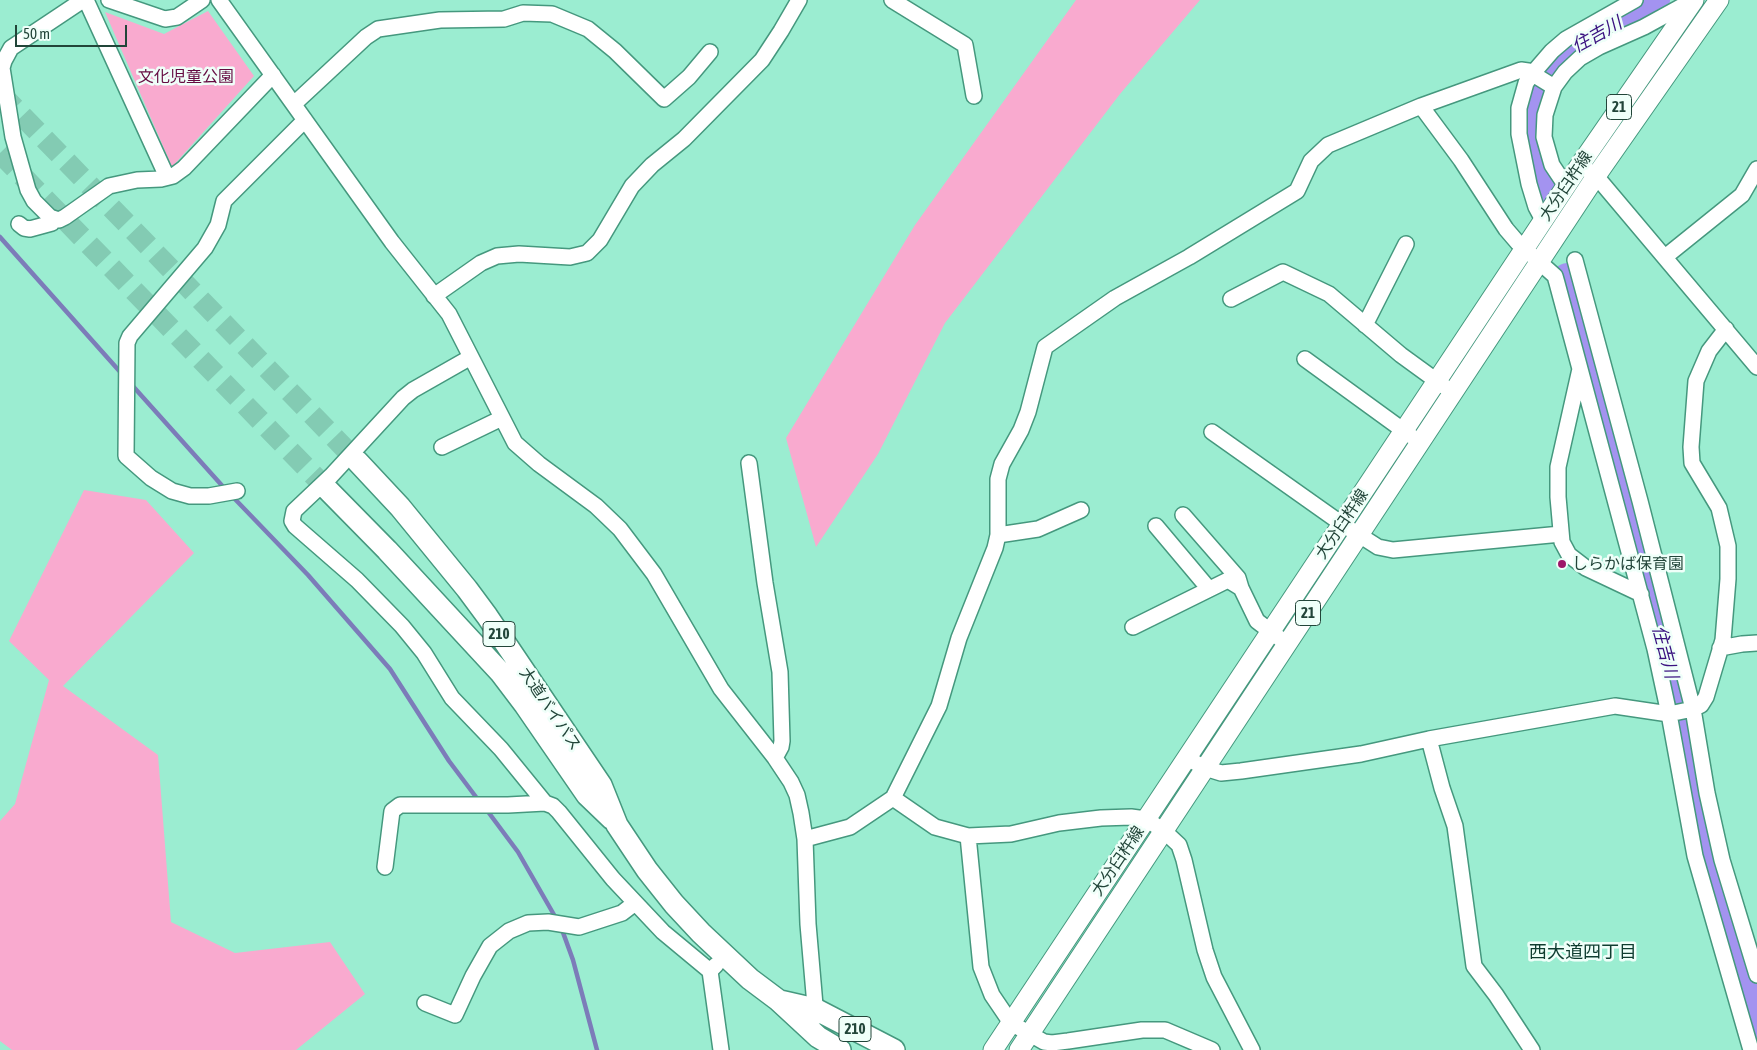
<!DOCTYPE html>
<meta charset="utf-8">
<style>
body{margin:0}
#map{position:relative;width:1757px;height:1050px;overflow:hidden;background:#9bedd1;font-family:"Asap Condensed",sans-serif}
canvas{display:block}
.scale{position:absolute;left:15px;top:25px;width:112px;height:22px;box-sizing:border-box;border:2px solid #224539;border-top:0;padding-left:6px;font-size:15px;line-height:18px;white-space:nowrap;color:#224539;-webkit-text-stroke:4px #effff9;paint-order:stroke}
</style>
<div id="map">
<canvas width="1757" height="1050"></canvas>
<div class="scale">50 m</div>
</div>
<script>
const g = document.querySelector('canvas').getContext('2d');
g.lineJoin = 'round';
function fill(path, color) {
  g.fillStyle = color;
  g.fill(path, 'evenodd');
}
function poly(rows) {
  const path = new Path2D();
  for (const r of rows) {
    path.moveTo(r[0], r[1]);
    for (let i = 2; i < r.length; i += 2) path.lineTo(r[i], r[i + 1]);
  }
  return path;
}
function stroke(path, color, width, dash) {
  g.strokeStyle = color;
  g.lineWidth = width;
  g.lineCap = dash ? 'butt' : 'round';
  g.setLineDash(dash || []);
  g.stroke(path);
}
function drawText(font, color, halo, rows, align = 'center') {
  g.font = font + ' "Asap Condensed","Noto Sans JP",sans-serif';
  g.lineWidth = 5;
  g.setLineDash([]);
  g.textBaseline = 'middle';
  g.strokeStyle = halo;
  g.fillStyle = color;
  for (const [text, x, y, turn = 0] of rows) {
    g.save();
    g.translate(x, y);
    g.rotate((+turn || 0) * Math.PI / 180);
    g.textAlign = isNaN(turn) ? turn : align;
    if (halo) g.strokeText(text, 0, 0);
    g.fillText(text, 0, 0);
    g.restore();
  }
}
const green = poly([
 [1076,0,1200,0,1120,94,945,323,878,454,816,547,786,438,915,225],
 [208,11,254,76,172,167,105,12,164,34],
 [84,490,146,500,194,553,63,686,158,755,171,922,235,953,330,942,365,994,296,1050,12,1050,0,1041,0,821,15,804,49,680,9,641]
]);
const stream = poly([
 [0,237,122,374],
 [131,384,226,490],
 [231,495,308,575,390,669,449,761,479,801],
 [486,809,518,852,557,920],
 [561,927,573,960,597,1050]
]);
const river = poly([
 [1543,191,1530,142,1528,130,1531,103,1534,92,1547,70,1564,52,1575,44,1642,12,1656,0],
 [1567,277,1626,515,1669,662,1757,1029]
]);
const highwayTunnel = poly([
 [0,93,357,461],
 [0,153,327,489]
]);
const minor = poly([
 [83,0,11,48,4,61,2,68,13,137,28,190,34,201,50,217,59,220,65,217,109,186,137,180,161,179,173,176,184,168,273,75],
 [86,0,167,177],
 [109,0,165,19,177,17,202,0],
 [219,0,392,242,449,314,515,443,539,464,596,506,620,529,654,574,721,689,775,758,791,782,797,795,801,813,805,839,808,924,816,1017],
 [892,0,965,45,974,96],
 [294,104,366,37,378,29,440,20,504,19,523,13,552,14,588,29,615,51,664,99,689,77,710,52],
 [1421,106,1521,70,1528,71,1554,87],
 [1589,171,1596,176,1757,367],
 [1566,186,1552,165,1544,137,1545,115,1554,87,1565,72,1580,58,1599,47,1644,27,1686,4],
 [1543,220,1536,207,1529,184,1519,134,1519,108,1526,83,1533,73,1552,51,1566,39,1635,0],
 [19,224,24,228,30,229,52,223,54,219],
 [1665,257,1742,195,1757,169],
 [1575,260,1640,501,1693,709,1707,793,1722,860,1757,975],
 [434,296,481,263,497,256,519,254,570,257,587,253,600,240,632,186,652,165,684,139,762,60,781,31,799,0],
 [1231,299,1283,272,1329,294,1401,355,1445,387],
 [1365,325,1406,244],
 [471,357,413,390,403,398,331,476,294,511,292,521,295,526,357,580,402,626,424,653,452,698,501,749,545,803],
 [1305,359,1411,436],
 [1580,369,1558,467,1558,497,1562,542,1569,555,1586,568,1641,594],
 [1212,432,1342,524,1378,547,1393,550,1561,534],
 [442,447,502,418],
 [749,463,765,583,780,672,782,741,781,747,775,758],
 [237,491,209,496,190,496,172,491,151,478,126,456,127,343,130,336,205,248,218,225,224,201,305,120],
 [1183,515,1238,578,1241,588],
 [1156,526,1209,589],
 [998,535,1038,529,1081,510],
 [1133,627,1228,580,1241,588,1257,621,1287,644],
 [1720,648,1742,644,1757,643],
 [1429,739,1442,788,1455,826,1474,966,1496,995,1532,1050],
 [1187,758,1205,768,1221,773,1241,771,1361,754,1429,739,1615,706,1669,714,1693,709,1701,705,1706,697,1723,640,1728,579,1728,546,1719,508,1692,463,1691,447,1696,381,1709,351,1726,329],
 [893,798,935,827,968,836,1011,834,1059,823,1101,818,1131,817,1146,819,1164,831,1179,845,1184,860,1205,950,1214,977,1252,1050],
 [968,836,981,967,992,995,1011,1023,1044,1042,1052,1043,1068,1041,1142,1030,1165,1030,1212,1050],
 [805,839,850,827,893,798,939,706,959,638,995,548,998,535,998,479,1002,464,1021,430,1028,412,1045,347,1115,298,1189,257,1297,191,1311,161,1328,145,1421,106,1461,160,1506,229,1518,243,1555,276,1557,283,1655,649,1669,714,1695,856,1751,1050],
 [385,867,392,811,400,805,508,805,545,803,553,806,559,812,613,879,663,932,710,971],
 [716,965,710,971,721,1050],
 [425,1003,455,1015,473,976,490,946,509,931,528,923,548,922,579,927,622,913,635,903]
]);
const major = poly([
 [993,1050,1580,165,1694,0],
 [1019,1050,1596,176,1719,0]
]);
const highway = poly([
 [357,461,400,507,467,589,487,616,601,785,617,825,647,870,674,904,701,933,750,979,778,1000,818,1037,840,1050],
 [327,489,387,550,500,672,525,705,587,795,612,819],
 [780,1001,815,1009,894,1050]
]);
const markers = [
 [1562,564,5,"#9d1768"]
];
const shields = [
 [1619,107,25],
 [1308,613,25],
 [499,634,32],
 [855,1029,32]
];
const shieldNames = [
 ["21",1619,107],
 ["21",1308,613],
 ["210",499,634],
 ["210",855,1029]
];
const parkNames = [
 ["文化児童公園",186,77]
];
const streetNames = [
 ["大分臼杵線",1566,186,-56],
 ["大分臼杵線",1342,524,-56],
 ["大道バイパス",550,709,56],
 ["大分臼杵線",1118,861,-56]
];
const poiNames = [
 ["しらかば保育園",1572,564]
];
const waterNames = [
 ["住吉川",1597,35,-29],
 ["住吉川",1665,652,75]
];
const neighbourhoodNames = [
 ["西大道四丁目",1583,952]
];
fill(green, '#f9aacf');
stroke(stream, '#7c7cb9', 4.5);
stroke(river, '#a393f0', 28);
stroke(highwayTunnel, '#83cbb3', 21, [21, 11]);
stroke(minor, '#45987e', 18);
stroke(major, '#45987e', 21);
stroke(highway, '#45987e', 24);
stroke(minor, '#fff', 15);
stroke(major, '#fff', 19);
stroke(highway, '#fff', 21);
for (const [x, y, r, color] of markers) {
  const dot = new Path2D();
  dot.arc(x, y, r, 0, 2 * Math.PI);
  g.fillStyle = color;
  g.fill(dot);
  stroke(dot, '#effff9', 2);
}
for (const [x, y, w] of shields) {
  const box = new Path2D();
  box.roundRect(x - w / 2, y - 12.5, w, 25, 4);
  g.fillStyle = '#effff9';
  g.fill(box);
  stroke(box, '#224539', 1);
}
drawText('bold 15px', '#224539', null, shieldNames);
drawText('16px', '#650b41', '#effff9', parkNames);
drawText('16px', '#224539', '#effff9', streetNames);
drawText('16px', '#224539', '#effff9', poiNames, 'left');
drawText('italic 18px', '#3a1280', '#effff9', waterNames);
drawText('18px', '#0f3d30', '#effff9', neighbourhoodNames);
</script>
